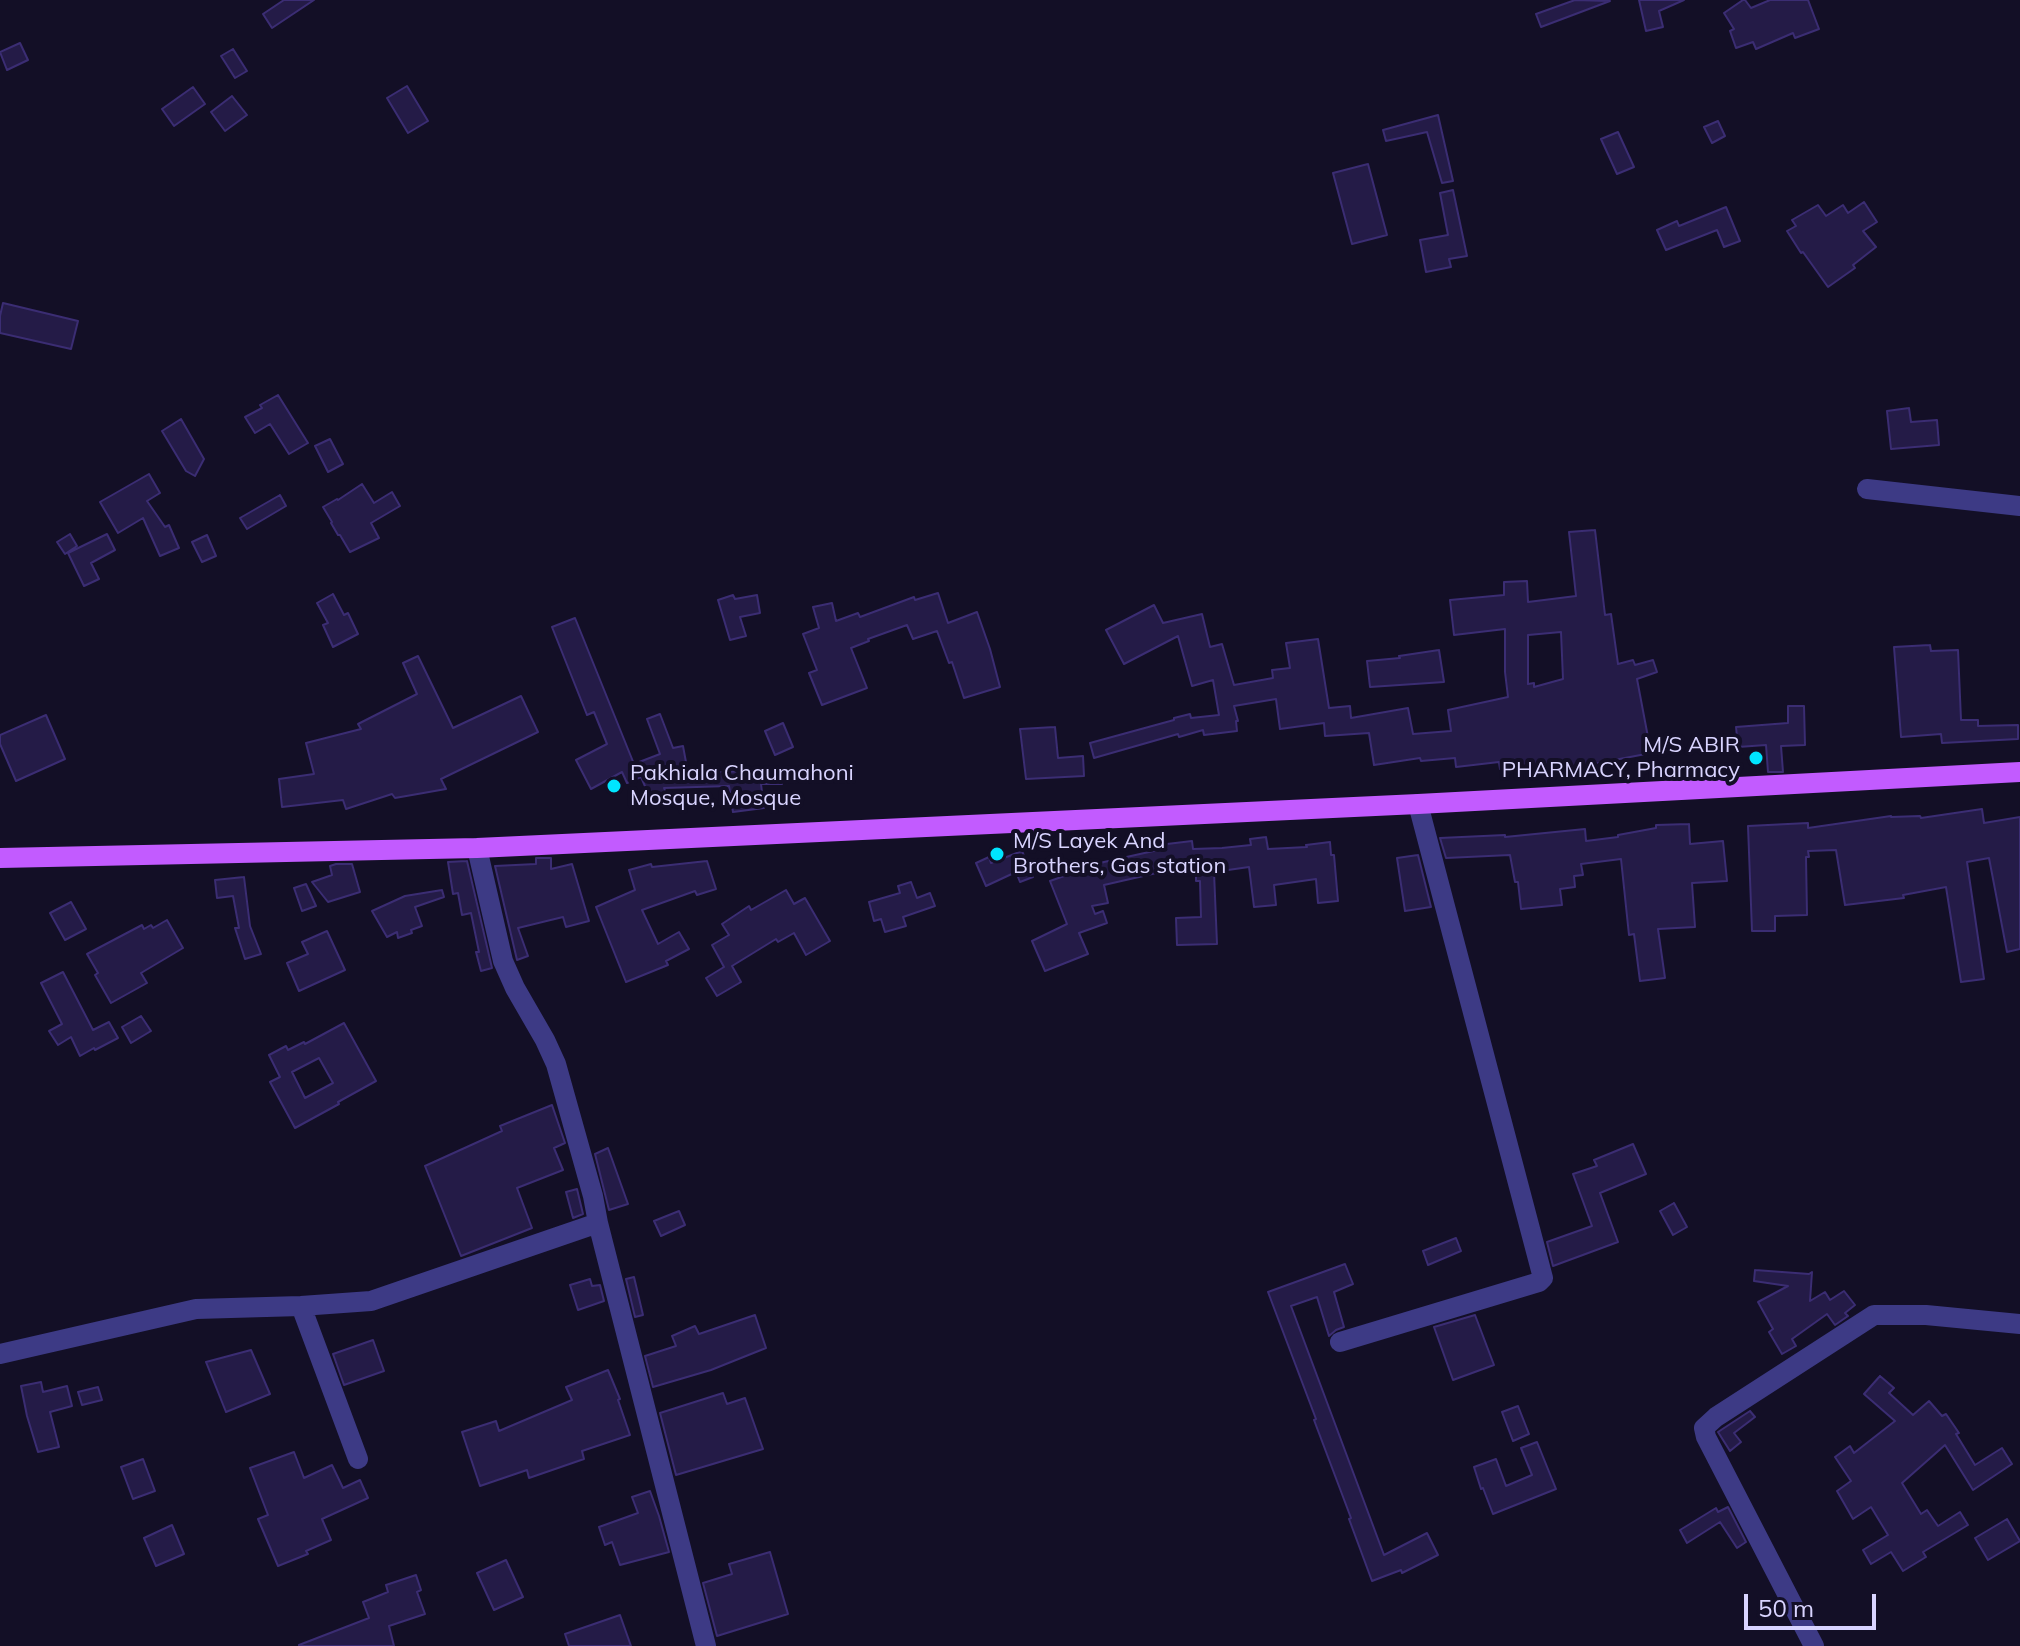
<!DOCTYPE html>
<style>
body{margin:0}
#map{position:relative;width:2020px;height:1646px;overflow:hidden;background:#130f26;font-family:Mulish,sans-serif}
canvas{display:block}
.scale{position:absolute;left:1744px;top:1594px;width:132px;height:36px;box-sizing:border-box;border:4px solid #d9d4ff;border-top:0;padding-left:10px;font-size:24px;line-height:28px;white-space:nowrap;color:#d9d4ff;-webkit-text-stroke:6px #130f26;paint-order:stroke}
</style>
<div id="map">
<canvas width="2020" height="1646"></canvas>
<div class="scale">50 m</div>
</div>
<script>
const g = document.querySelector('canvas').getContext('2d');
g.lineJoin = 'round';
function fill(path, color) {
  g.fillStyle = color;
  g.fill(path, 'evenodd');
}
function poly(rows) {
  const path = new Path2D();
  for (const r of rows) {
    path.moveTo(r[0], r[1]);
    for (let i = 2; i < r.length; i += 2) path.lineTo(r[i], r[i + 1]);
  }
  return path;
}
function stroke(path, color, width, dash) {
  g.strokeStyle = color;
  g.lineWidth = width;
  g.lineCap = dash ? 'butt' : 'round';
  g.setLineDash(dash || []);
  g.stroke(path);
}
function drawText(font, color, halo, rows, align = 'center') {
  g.font = font + ' Mulish,sans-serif';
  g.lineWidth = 8;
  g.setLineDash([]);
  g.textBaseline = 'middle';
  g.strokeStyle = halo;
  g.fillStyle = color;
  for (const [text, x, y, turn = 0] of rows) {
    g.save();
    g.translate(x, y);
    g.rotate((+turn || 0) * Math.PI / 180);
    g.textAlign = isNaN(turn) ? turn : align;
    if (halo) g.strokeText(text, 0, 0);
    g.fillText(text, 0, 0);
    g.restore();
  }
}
const building = poly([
 [284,0,314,0,272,28,263,14,284,0],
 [1575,0,1610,1,1541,27,1536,14,1575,0],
 [1639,0,1684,0,1659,11,1663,27,1646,31,1639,0],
 [1743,0,1745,0,1751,8,1770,0,1808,0,1819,29,1795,38,1793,33,1756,49,1753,42,1736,48,1730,31,1734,29,1724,13,1743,0],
 [20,43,28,60,7,70,0,52,20,43],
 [233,49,247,71,235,78,221,56,233,49],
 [407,86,428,121,408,133,387,98,407,86],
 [193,87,205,104,174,126,162,109,193,87],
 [232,96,247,115,225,131,211,112,232,96],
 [1438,115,1453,181,1442,183,1427,132,1386,141,1383,130,1438,115],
 [1718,121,1725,136,1712,143,1704,127,1718,121],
 [1618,132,1634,167,1617,174,1601,139,1618,132],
 [1368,164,1387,235,1352,244,1333,173,1368,164],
 [1453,190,1467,256,1449,259,1451,267,1426,272,1420,240,1448,235,1440,193,1453,190],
 [1864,202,1877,222,1863,231,1876,247,1853,265,1855,268,1828,287,1803,252,1801,253,1787,231,1796,226,1792,220,1818,205,1826,216,1843,205,1848,213,1864,202],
 [1726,207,1740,241,1724,247,1717,230,1666,250,1657,230,1677,221,1679,226,1726,207],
 [3,303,78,321,71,349,0,333,0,316,3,303],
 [278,395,308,443,289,454,270,424,255,433,245,417,262,408,260,405,278,395],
 [1909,408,1911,422,1937,420,1939,445,1891,449,1887,411,1909,408],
 [181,419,204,459,195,476,186,471,162,431,181,419],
 [330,439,343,464,328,472,315,446,330,439],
 [149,474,160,493,147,501,165,527,169,525,179,548,160,556,143,518,118,533,100,502,149,474],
 [362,484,374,503,392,492,400,506,371,523,379,538,350,552,340,535,338,535,331,523,332,522,323,507,337,499,338,500,362,484],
 [280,495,286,506,247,529,240,518,280,495],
 [1595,530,1605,615,1611,614,1618,664,1633,660,1635,665,1653,660,1657,672,1637,679,1651,753,1562,770,1560,762,1500,769,1499,762,1456,767,1455,758,1421,761,1420,758,1374,765,1369,733,1325,736,1324,723,1280,729,1276,699,1234,706,1238,721,1236,721,1237,731,1204,735,1203,730,1179,737,1178,734,1094,758,1090,743,1174,720,1174,718,1190,714,1191,718,1219,715,1213,680,1192,686,1178,636,1124,664,1106,630,1154,605,1163,623,1202,614,1210,647,1222,644,1234,685,1273,678,1272,670,1290,668,1286,643,1318,639,1329,708,1350,706,1351,718,1408,708,1413,734,1451,731,1448,710,1508,697,1505,672,1505,629,1454,635,1450,600,1504,595,1504,582,1527,581,1528,602,1576,596,1569,532,1595,530],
 [1561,632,1563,679,1534,687,1534,683,1528,684,1528,635,1561,632],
 [70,534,77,546,65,554,57,542,70,534],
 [107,534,115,550,91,563,99,579,84,586,68,553,107,534],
 [207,535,216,556,202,562,192,542,207,535],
 [938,593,948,623,977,612,990,649,1000,687,964,698,952,662,949,663,937,631,913,639,907,625,868,639,869,641,851,648,867,688,822,705,809,673,817,670,803,634,819,628,813,607,832,603,836,621,858,613,860,617,914,597,915,600,938,593],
 [333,594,344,615,348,613,358,634,333,647,323,625,328,623,317,603,333,594],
 [733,595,735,599,757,595,760,613,740,617,746,636,730,640,718,600,733,595],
 [575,618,634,764,660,754,647,719,660,714,673,748,683,746,688,773,782,770,782,784,761,784,764,808,733,812,729,786,664,788,669,801,654,807,641,777,627,783,622,772,591,789,576,760,607,744,594,712,587,715,552,627,575,618],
 [1930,645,1931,651,1958,650,1961,720,1978,720,1978,726,2018,725,2018,739,1942,743,1941,734,1901,737,1894,647,1930,645],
 [1439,650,1444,682,1370,687,1367,661,1400,658,1399,656,1439,650],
 [418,656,453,728,521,696,538,732,441,779,446,789,395,798,392,794,346,809,343,800,282,807,279,779,314,774,306,743,361,729,358,724,417,694,403,663,418,656],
 [1788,706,1804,706,1805,745,1781,746,1783,772,1768,772,1766,745,1738,747,1736,727,1788,723,1788,706],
 [46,715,65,759,16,781,0,744,0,735,46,715],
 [783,723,793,747,775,755,765,731,783,723],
 [1055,727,1058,758,1083,756,1084,776,1026,779,1020,729,1055,727],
 [1982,809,1984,823,2020,817,2020,949,2007,952,1989,858,1967,862,1984,979,1961,982,1946,887,1903,895,1904,898,1845,905,1836,850,1808,851,1809,857,1806,857,1807,915,1775,916,1775,931,1752,931,1748,826,1808,823,1808,828,1891,816,1891,817,1920,816,1921,818,1982,809],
 [1689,824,1690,844,1723,841,1727,881,1692,883,1695,927,1658,929,1665,978,1640,981,1634,934,1629,935,1621,859,1581,864,1583,875,1574,876,1575,887,1560,889,1562,905,1521,909,1518,882,1515,882,1510,855,1446,858,1440,838,1505,835,1505,837,1585,829,1586,841,1618,837,1618,835,1656,828,1656,825,1689,824],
 [1266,837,1268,849,1307,847,1306,845,1330,842,1331,855,1334,855,1338,901,1318,903,1316,879,1274,885,1276,905,1254,907,1249,867,1214,872,1217,944,1177,945,1176,918,1201,917,1200,881,1196,881,1196,864,1104,885,1108,903,1092,906,1095,914,1103,911,1107,923,1079,933,1088,954,1045,971,1032,941,1067,924,1050,881,1104,862,1167,848,1167,844,1192,841,1193,849,1222,848,1251,845,1250,839,1266,837],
 [1022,851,1033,877,1020,882,1016,872,986,886,976,863,989,857,991,863,1022,851],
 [1418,855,1431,907,1405,911,1397,858,1418,855],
 [536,858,551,858,551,869,572,864,589,921,566,927,563,917,518,928,528,956,517,960,495,866,536,864,536,858],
 [467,861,492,968,481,971,476,952,479,952,471,913,462,915,458,893,453,894,448,862,467,861],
 [707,861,716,889,697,895,695,891,642,910,658,944,679,932,689,949,666,961,668,965,626,982,596,907,635,890,629,870,651,864,652,867,707,861],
 [336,864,352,864,360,892,328,902,312,882,332,875,330,866,336,864],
 [244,877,250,926,261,954,245,959,235,928,239,928,233,896,217,898,215,880,244,877],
 [911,882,917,898,930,893,935,906,903,917,906,926,885,932,881,919,874,921,869,902,900,893,898,886,911,882],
 [306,884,316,906,302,911,294,888,306,884],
 [442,890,444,897,415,907,422,926,411,930,412,933,398,938,397,932,387,937,372,911,405,896,442,890],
 [786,890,794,904,805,898,830,941,806,955,794,933,778,942,776,939,732,966,741,982,717,996,706,978,724,967,712,945,729,935,722,924,749,906,751,910,786,890],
 [71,902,86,929,65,940,50,913,71,902],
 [167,920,183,948,141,973,147,983,111,1003,95,975,98,973,87,954,142,925,144,929,151,925,153,928,167,920],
 [327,931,345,970,299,991,287,963,308,954,302,942,327,931],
 [63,972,93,1030,109,1022,118,1038,95,1050,94,1048,80,1056,71,1037,58,1045,49,1031,62,1024,41,983,63,972],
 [141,1016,151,1031,131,1043,122,1027,141,1016],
 [344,1023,376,1081,338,1102,339,1104,295,1128,270,1082,280,1077,269,1055,286,1046,288,1050,304,1042,305,1044,344,1023],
 [319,1058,333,1083,305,1098,292,1072,319,1058],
 [552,1105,565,1143,554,1148,563,1170,517,1188,532,1228,461,1256,425,1166,502,1131,500,1126,552,1105],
 [1633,1144,1646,1174,1600,1193,1618,1242,1553,1266,1547,1242,1592,1226,1573,1174,1597,1166,1594,1160,1633,1144],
 [608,1148,628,1204,609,1210,595,1154,608,1148],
 [577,1189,583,1214,573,1218,566,1192,577,1189],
 [1674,1203,1687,1227,1673,1235,1660,1211,1674,1203],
 [679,1211,685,1225,661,1236,654,1221,679,1211],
 [1456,1238,1461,1251,1428,1265,1423,1251,1456,1238],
 [1345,1264,1353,1284,1334,1292,1344,1327,1336,1330,1329,1336,1317,1297,1291,1306,1384,1555,1427,1533,1438,1555,1402,1573,1401,1570,1372,1581,1349,1519,1351,1518,1314,1420,1316,1419,1268,1292,1345,1264],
 [1755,1270,1809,1274,1812,1272,1810,1301,1825,1292,1830,1300,1844,1291,1855,1305,1845,1313,1848,1316,1835,1325,1827,1314,1792,1339,1796,1346,1782,1354,1769,1332,1773,1329,1758,1302,1788,1286,1754,1281,1755,1270],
 [634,1277,643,1315,635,1317,626,1279,634,1277],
 [590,1279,592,1286,600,1285,604,1301,578,1310,570,1285,590,1279],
 [755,1315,766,1348,711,1370,653,1387,645,1356,676,1346,672,1336,695,1326,699,1334,755,1315],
 [1475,1315,1494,1365,1453,1380,1434,1327,1475,1315],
 [373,1340,384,1371,344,1385,333,1354,373,1340],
 [251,1350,270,1394,226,1412,206,1362,251,1350],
 [608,1370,620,1399,618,1400,630,1435,582,1451,584,1459,529,1478,527,1470,480,1486,462,1432,496,1421,499,1431,572,1400,566,1387,608,1370],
 [1880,1376,1894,1388,1889,1393,1913,1415,1929,1401,1942,1416,1946,1414,1959,1433,1956,1434,1975,1465,2002,1448,2012,1464,1973,1490,1945,1445,1902,1483,1921,1514,1927,1510,1938,1526,1960,1512,1968,1525,1923,1552,1926,1557,1903,1571,1891,1552,1871,1564,1863,1550,1888,1535,1871,1507,1853,1519,1837,1491,1851,1481,1835,1457,1850,1446,1854,1453,1895,1421,1864,1394,1880,1376],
 [41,1382,43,1392,67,1386,72,1406,50,1412,59,1447,38,1452,27,1416,21,1386,41,1382],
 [98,1387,102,1400,82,1405,78,1392,98,1387],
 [723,1393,727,1404,745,1398,763,1449,676,1475,660,1413,723,1393],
 [1518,1406,1529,1434,1513,1441,1502,1412,1518,1406],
 [1750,1411,1755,1417,1734,1433,1741,1442,1730,1451,1718,1432,1750,1411],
 [1537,1442,1556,1489,1493,1514,1483,1488,1481,1489,1474,1467,1496,1459,1506,1486,1532,1475,1521,1448,1537,1442],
 [294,1452,304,1478,332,1465,343,1488,360,1480,368,1498,322,1519,331,1540,306,1551,308,1554,278,1566,258,1519,268,1515,250,1468,294,1452],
 [143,1459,155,1491,133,1499,121,1467,143,1459],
 [650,1491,659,1516,669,1552,620,1565,612,1542,605,1545,599,1527,638,1513,632,1497,650,1491],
 [1728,1507,1746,1542,1737,1548,1720,1522,1687,1543,1680,1530,1716,1508,1718,1512,1728,1507],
 [2007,1519,2020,1541,1988,1560,1975,1538,2007,1519],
 [172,1525,184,1554,156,1566,144,1538,172,1525],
 [770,1552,788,1614,717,1636,703,1583,732,1574,729,1564,770,1552],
 [506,1560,523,1597,494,1610,477,1573,506,1560],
 [416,1575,421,1590,417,1592,425,1614,389,1626,394,1646,299,1646,299,1645,369,1618,363,1602,388,1592,386,1585,416,1575],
 [620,1615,631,1646,569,1646,565,1634,620,1615]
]);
const minor = poly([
 [1867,489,2020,506],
 [477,848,503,961,515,988,545,1040,556,1064,593,1196,598,1223,706,1646],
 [301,1306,358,1459],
 [1340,1342,1539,1282,1543,1278,1418,804],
 [0,1354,196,1309,301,1306,371,1301,598,1223],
 [1814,1646,1706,1437,1704,1428,1716,1417,1874,1315,1926,1315,2020,1324]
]);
const major = poly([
 [0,858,477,848,1418,804,2020,772]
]);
const markers = [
 [1756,758,8,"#00e5ff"],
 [614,786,8,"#00e5ff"],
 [997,854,8,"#00e5ff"]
];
const poiNames = [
 ["M/S ABIR",1740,745,"right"],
 ["PHARMACY, Pharmacy",1740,770,"right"],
 ["Pakhiala Chaumahoni",630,773],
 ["Mosque, Mosque",630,798],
 ["M/S Layek And",1013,841],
 ["Brothers, Gas station",1013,866]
];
fill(building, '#241b47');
stroke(building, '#3b2d73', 2);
stroke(minor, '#3d3a85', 20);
stroke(major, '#c25bff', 20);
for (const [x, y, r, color] of markers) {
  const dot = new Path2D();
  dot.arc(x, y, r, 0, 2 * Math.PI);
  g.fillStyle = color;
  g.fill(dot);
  stroke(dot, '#130f26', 3);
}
drawText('22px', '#d9d4ff', '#130f26', poiNames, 'left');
</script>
